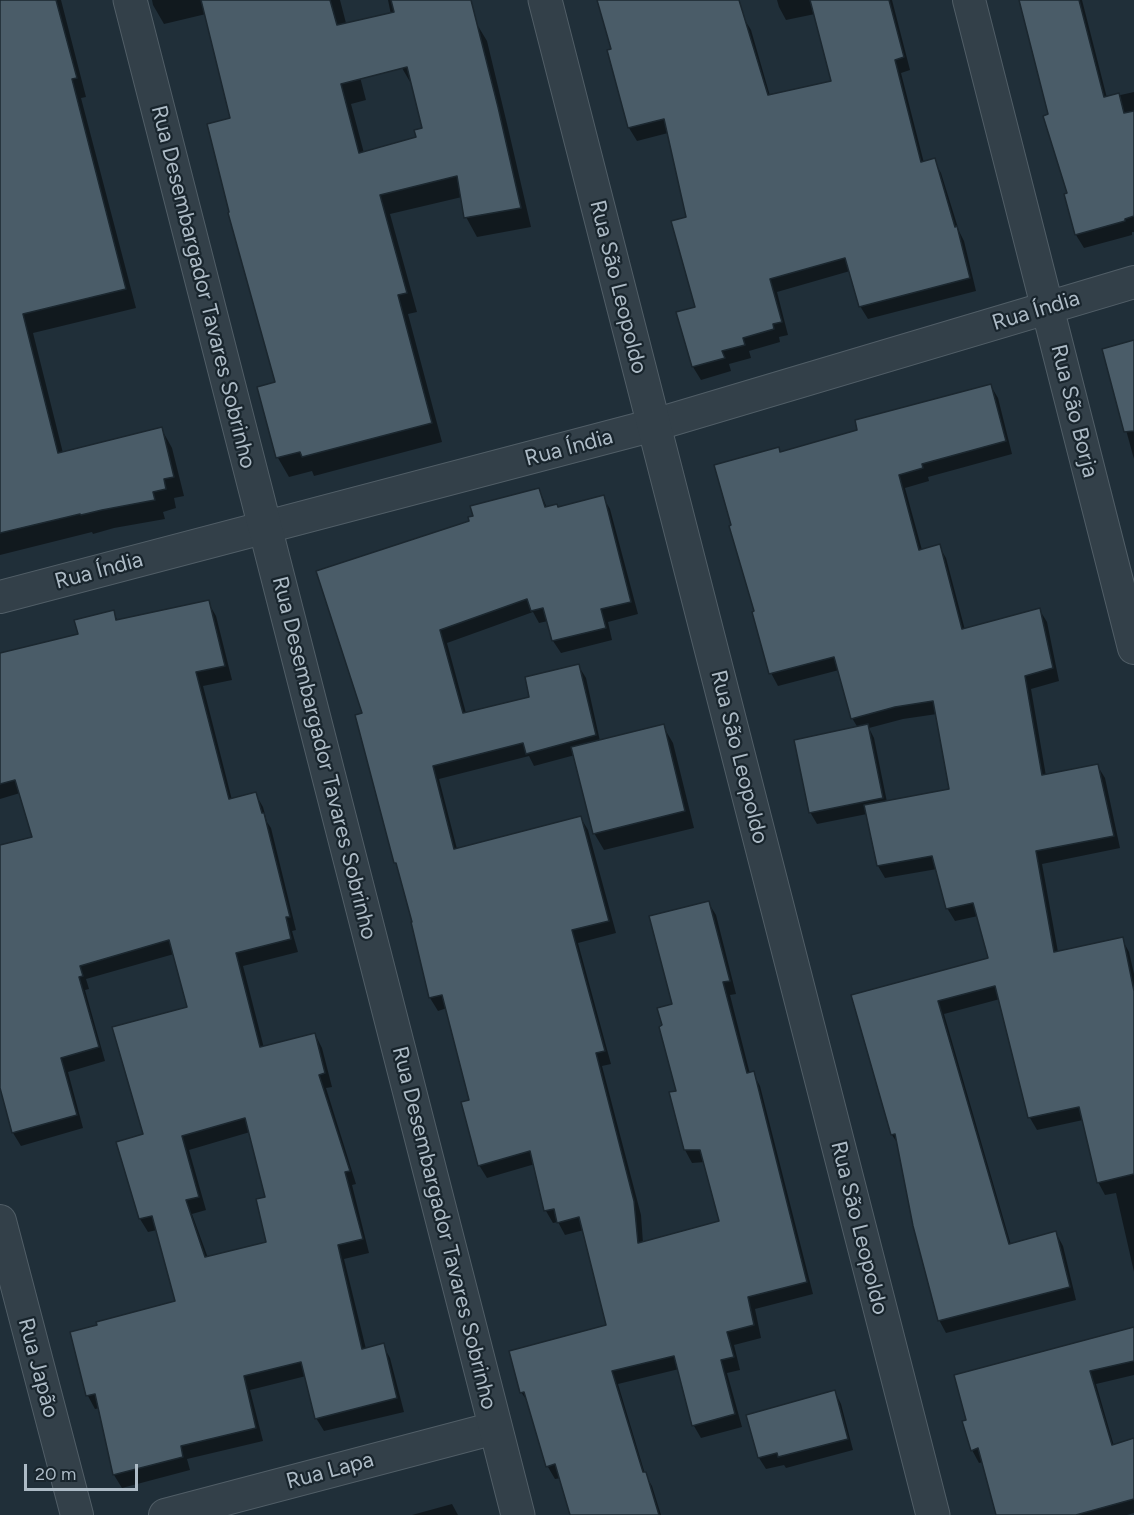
<!DOCTYPE html>
<meta charset="utf-8">
<style>
body{margin:0}
#map{position:relative;width:1134px;height:1515px;overflow:hidden;background:#202f39;font-family:Figtree,sans-serif}
canvas{display:block}
.scale{position:absolute;left:24px;top:1464px;width:114px;height:27px;box-sizing:border-box;border:3px solid #adbbc6;border-top:0;padding-left:8px;font-size:18px;line-height:21px;white-space:nowrap;color:#adbbc6;-webkit-text-stroke:4px #19252d;paint-order:stroke}
</style>
<div id="map">
<canvas width="1134" height="1515"></canvas>
<div class="scale">20 m</div>
</div>
<script>
const g = document.querySelector('canvas').getContext('2d');
g.lineJoin = 'round';
function fill(path, color) {
  g.fillStyle = color;
  g.fill(path, 'evenodd');
}
function poly(rows) {
  const path = new Path2D();
  for (const r of rows) {
    path.moveTo(r[0], r[1]);
    for (let i = 2; i < r.length; i += 2) path.lineTo(r[i], r[i + 1]);
  }
  return path;
}
function stroke(path, color, width, dash) {
  g.strokeStyle = color;
  g.lineWidth = width;
  g.lineCap = dash ? 'butt' : 'round';
  g.setLineDash(dash || []);
  g.stroke(path);
}
function drawText(font, color, halo, rows, align = 'center') {
  g.font = font + ' Figtree,sans-serif';
  g.lineWidth = 4.5;
  g.setLineDash([]);
  g.textBaseline = 'middle';
  g.strokeStyle = halo;
  g.fillStyle = color;
  for (const [text, x, y, turn = 0] of rows) {
    g.save();
    g.translate(x, y);
    g.rotate((+turn || 0) * Math.PI / 180);
    g.textAlign = isNaN(turn) ? turn : align;
    if (halo) g.strokeText(text, 0, 0);
    g.fillText(text, 0, 0);
    g.restore();
  }
}
const shadow = poly([
 [0,0,61,0,86,97,81,98,136,308,33,333,63,453,161,428,172,448,184,496,174,498,176,508,163,512,165,519,114,528,93,534,92,532,0,555],
 [152,0,340,0,366,100,351,104,364,153,417,138,423,129,413,87,402,68,388,0,459,0,475,21,487,41,508,128,531,227,477,237,466,217,462,197,390,214,417,312,408,314,442,442,314,476,312,471,289,477,278,458,259,388,277,383,232,119,206,14,164,24,153,5],
 [599,0,680,0,743,17,751,30,770,96,833,82,815,14,786,20,779,7,777,0,892,0,910,70,901,73,924,163,934,160,941,173,959,231,964,241,976,291,868,319,860,306,850,271,777,292,788,335,779,337,780,342,749,351,751,358,729,364,731,371,701,380,693,367,697,308,688,218,668,133,637,141,629,128,609,51,612,50],
 [1023,0,1082,0,1107,98,1134,92,1134,232,1132,232,1132,235,1084,248,1076,235,1065,195,1068,194],
 [1134,342,1134,459,1104,350],
 [991,386,998,398,1012,454,928,477,929,481,905,488,922,550,939,546,946,558,965,630,1039,609,1047,622,1059,681,1031,689,1046,776,1097,765,1105,778,1120,848,1042,864,1058,952,1122,939,1129,952,1134,974,1134,1272,1116,1193,1105,1195,1098,1182,1083,1120,1037,1130,1030,1118,1000,999,944,1014,1011,1245,1056,1233,1063,1246,1076,1300,946,1333,939,1320,900,1147,892,1135,852,996,989,959,978,916,955,921,947,908,937,869,885,878,878,866,867,814,817,824,810,812,858,728,852,718,839,670,778,686,771,673,778,449,781,453,859,431],
 [937,714,951,790,887,802,874,738,869,728,903,719],
 [539,489,547,508,558,508,603,497,610,509,638,614,608,622,612,640,561,653,553,641,548,621,539,623,533,612,447,643,466,713,531,698,578,665,586,678,600,741,663,726,673,743,694,828,604,850,594,833,575,755,534,766,529,756,439,779,457,849,581,818,588,830,616,933,578,943,611,1064,602,1066,641,1215,643,1243,721,1222,705,1162,692,1163,685,1150,678,1092,664,1026,674,1005,708,902,716,915,736,994,730,995,750,1074,753,1073,760,1086,813,1294,755,1309,761,1338,734,1345,740,1370,727,1373,742,1427,701,1438,694,1426,679,1369,618,1384,645,1474,652,1486,661,1515,572,1515,561,1478,555,1479,548,1467,530,1405,521,1392,608,1326,584,1230,565,1235,558,1222,553,1223,546,1211,535,1164,487,1178,479,1165,471,1101,447,1008,438,1011,430,998,400,870,396,863,364,714,470,522],
 [208,602,216,616,232,680,203,686,232,800,255,793,263,807,267,822,271,828,296,930,292,931,298,952,243,966,264,1048,315,1034,322,1048,332,1087,326,1088,356,1184,352,1185,369,1253,344,1259,366,1349,383,1345,390,1358,404,1412,324,1431,316,1418,306,1376,250,1390,263,1441,187,1459,190,1470,122,1488,114,1475,100,1408,95,1409,88,1396,72,1333,177,1302,157,1230,148,1232,140,1219,117,1143,145,1135,189,1008,174,954,86,979,89,989,85,990,105,1061,68,1072,83,1128,21,1146,13,1133,0,1078,0,847,34,838,20,793,0,799,0,655,79,635,113,612,118,621],
 [250,1132,267,1198,268,1243,208,1258,192,1214,206,1210,189,1150],
 [1134,1329,1134,1375,1096,1384,1114,1446,1134,1439,1134,1513,1127,1515,997,1515,983,1462,979,1463,972,1450],
 [835,1392,841,1404,853,1450,786,1468,784,1465,766,1469,759,1458],
 [452,1504,458,1515,412,1515]
]);
const building = poly([
 [0,0,56,0,77,78,72,79,126,289,23,314,58,453,162,427,174,477,164,479,166,489,153,492,155,500,102,510,81,515,80,514,0,533,0,0],
 [201,0,330,0,337,25,394,12,391,0,471,0,498,107,521,208,464,218,457,176,380,195,407,293,398,295,432,423,302,457,300,452,276,458,257,387,275,382,228,213,229,212,207,124,230,118,201,0],
 [407,67,422,128,414,130,416,137,359,153,341,84,407,67],
 [597,0,739,0,768,95,831,81,810,0,889,0,904,57,895,60,921,162,935,158,955,227,957,226,970,278,859,307,845,258,770,279,782,322,773,324,774,329,743,338,745,345,722,351,725,358,692,367,676,312,695,307,671,221,686,217,664,119,628,128,607,50,611,49,597,0],
 [1019,0,1079,0,1104,97,1119,93,1124,113,1134,111,1134,216,1125,219,1125,221,1075,235,1064,194,1067,193,1043,116,1048,114,1019,0],
 [1134,340,1134,431,1124,432,1102,349,1134,340],
 [991,384,1006,441,922,464,923,468,899,475,919,550,940,544,962,629,1040,608,1053,668,1025,676,1042,775,1098,764,1114,836,1036,851,1054,952,1123,937,1134,991,1134,1174,1097,1183,1079,1107,1028,1118,995,986,938,1001,1009,1244,1056,1231,1070,1287,938,1321,913,1226,895,1134,891,1135,851,995,988,958,973,903,946,909,932,856,877,866,864,805,949,789,933,701,895,707,851,719,834,657,769,674,752,612,754,611,729,526,731,525,714,465,779,447,780,452,857,430,855,420,991,384],
 [539,488,545,507,557,504,558,507,604,495,631,602,601,609,606,628,552,641,543,608,531,611,527,599,440,630,463,713,529,697,525,677,579,664,596,735,526,754,523,743,433,766,454,849,581,816,609,921,572,930,605,1051,596,1053,634,1201,638,1243,719,1221,700,1150,684,1150,669,1092,676,1091,659,1027,662,1025,657,1008,672,1004,649,916,709,901,730,981,723,982,747,1073,754,1071,807,1282,748,1297,754,1325,727,1332,734,1357,721,1360,735,1414,692,1426,674,1356,612,1371,643,1472,646,1472,659,1515,570,1515,555,1464,546,1467,524,1392,520,1393,509,1351,606,1325,579,1217,557,1223,554,1209,544,1211,530,1151,478,1166,461,1102,469,1100,442,995,429,998,411,922,412,922,396,863,394,863,355,715,362,713,316,571,469,521,468,517,473,516,470,506,539,488],
 [209,600,225,666,196,672,229,799,256,792,262,813,264,813,290,917,286,917,291,939,236,953,260,1047,315,1033,325,1073,319,1075,350,1171,345,1172,363,1239,338,1245,362,1349,384,1343,397,1398,315,1419,301,1362,244,1376,256,1428,181,1446,183,1457,113,1475,95,1394,86,1396,70,1332,97,1325,96,1322,175,1301,152,1216,139,1219,116,1142,143,1134,112,1027,187,1007,169,940,80,966,83,976,79,977,99,1047,61,1058,77,1115,12,1133,0,1088,0,845,32,837,15,780,0,784,0,653,78,634,74,620,114,610,116,620,209,600],
 [245,1118,265,1197,256,1199,266,1242,205,1257,186,1200,199,1197,182,1136,245,1118],
 [664,724,685,811,593,834,571,747,664,724],
 [868,724,883,798,809,813,794,740,868,724],
 [1134,1327,1134,1361,1090,1371,1112,1445,1134,1438,1134,1499,1076,1515,996,1515,978,1448,971,1451,962,1421,966,1420,954,1375,1134,1327],
 [835,1390,848,1439,778,1457,777,1453,758,1458,746,1415,835,1390]
]);
const minor = poly([
 [969,0,1134,648],
 [0,597,654,425,1134,282],
 [0,1221,77,1515],
 [165,1515,495,1428]
]);
const tertiary = poly([
 [130,0,518,1515],
 [545,0,933,1515]
]);
const streetNames = [
 ["Rua Desembargador Tavares Sobrinho",203,287,76],
 ["Rua São Leopoldo",618,287,76],
 ["Rua Índia",1036,311,-17],
 ["Rua São Borja",1074,411,76],
 ["Rua Índia",569,448,-15],
 ["Rua Índia",99,571,-15],
 ["Rua São Leopoldo",739,757,76],
 ["Rua Desembargador Tavares Sobrinho",324,758,76],
 ["Rua Desembargador Tavares Sobrinho",444,1228,76],
 ["Rua São Leopoldo",859,1228,76],
 ["Rua Japão",38,1368,75],
 ["Rua Lapa",330,1471,-15]
];
fill(shadow, '#0007');
fill(building, '#4a5c68');
stroke(building, '#1b272f', 1.5);
stroke(minor, '#515e67', 34);
stroke(tertiary, '#515e67', 35);
stroke(minor, '#334049', 32);
stroke(tertiary, '#334049', 33);
drawText('22px', '#adbbc6', '#19252d', streetNames);
</script>
